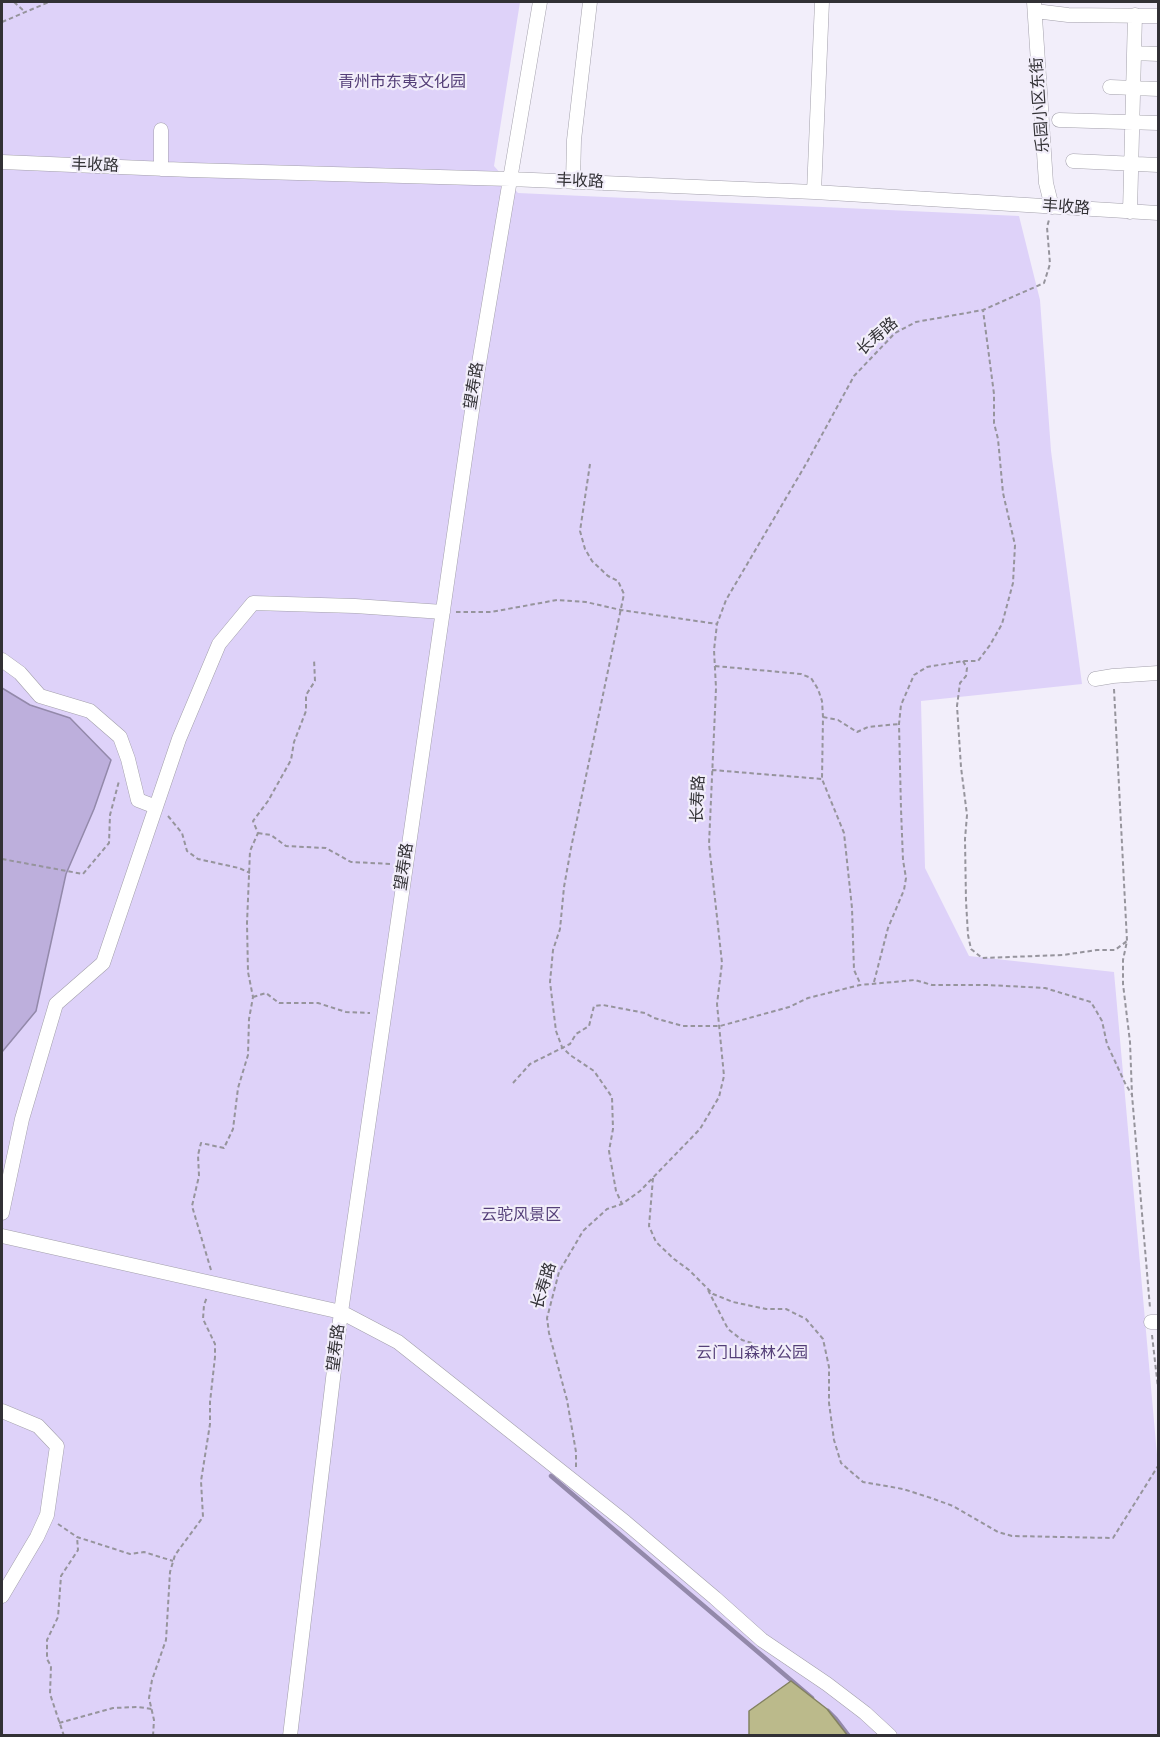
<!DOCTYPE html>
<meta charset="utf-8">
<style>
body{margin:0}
#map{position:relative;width:1160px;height:1737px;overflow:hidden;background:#f2eefa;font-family:"Nunito Sans",sans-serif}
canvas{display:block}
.frame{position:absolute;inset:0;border:3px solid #323135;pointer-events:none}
</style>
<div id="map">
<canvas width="1160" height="1737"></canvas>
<div class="frame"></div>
</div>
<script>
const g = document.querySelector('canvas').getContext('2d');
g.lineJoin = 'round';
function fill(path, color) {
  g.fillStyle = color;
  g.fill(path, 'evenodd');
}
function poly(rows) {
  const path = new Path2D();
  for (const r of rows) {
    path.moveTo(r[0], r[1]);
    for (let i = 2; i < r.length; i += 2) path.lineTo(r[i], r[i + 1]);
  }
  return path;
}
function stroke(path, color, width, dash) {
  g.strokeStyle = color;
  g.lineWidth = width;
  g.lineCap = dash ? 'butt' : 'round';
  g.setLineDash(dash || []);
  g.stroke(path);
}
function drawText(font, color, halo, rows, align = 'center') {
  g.font = font + ' "Nunito Sans","Noto Sans SC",sans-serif';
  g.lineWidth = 4.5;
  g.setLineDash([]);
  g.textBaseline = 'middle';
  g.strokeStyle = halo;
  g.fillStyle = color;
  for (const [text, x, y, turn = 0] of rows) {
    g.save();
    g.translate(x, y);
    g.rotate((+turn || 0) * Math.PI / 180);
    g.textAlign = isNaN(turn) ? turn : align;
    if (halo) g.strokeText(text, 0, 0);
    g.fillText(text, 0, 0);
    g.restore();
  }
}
const green = poly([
 [2,2,520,2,494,166,518,193,1019,216,1040,300,1051,451,1082,684,921,701,925,868,969,956,1114,972,1158,1466,1158,1735,2,1736]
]);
const water = poly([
 [2,688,30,705,70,718,111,760,94,809,66,874,36,1011,2,1052,2,688]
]);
const stream = poly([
 [551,1476,812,1698],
 [828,1711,836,1719,849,1736]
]);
const building = poly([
 [791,1681,827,1709,848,1736,749,1736,749,1711,791,1681]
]);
const path = poly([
 [14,2,25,12],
 [2,22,49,2],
 [590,464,580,531,585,549,592,561,608,576,618,581,624,594,571,848,564,887,560,929,553,950,550,982,556,1031,562,1047,570,1055,594,1071,612,1097,613,1129,609,1151,616,1191,622,1204],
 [456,612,491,612,557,600,586,602,621,610,717,624],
 [963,661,967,668,966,676,960,683,957,706,961,767,967,815,965,839,966,901,968,935,971,949,982,958,1063,955,1097,950,1115,950,1127,941],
 [715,666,801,674,811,678,818,689,822,701,823,717,822,779,844,833,852,908,854,970,860,983],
 [1114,689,1127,941,1123,960,1123,984,1130,1042,1132,1095,1150,1308],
 [823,717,838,720,857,732,868,727,899,724],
 [712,770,822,779],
 [168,816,182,833,187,851,198,859,239,868,250,873],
 [258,833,271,835,286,846,326,848,351,862,391,864],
 [2,859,83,874,109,843,110,815,119,781],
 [874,982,888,928,904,890,906,878,903,860,901,809,899,724,901,705,914,675,927,667,963,661,978,661,990,645,1002,624,1013,583,1015,545,1003,493,998,439,994,423,994,394,983,310],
 [253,997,266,993,279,1003,318,1003,346,1012,370,1013],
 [513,1083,530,1064,570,1044,576,1034,589,1026,594,1006,603,1005,645,1013,654,1018,683,1026,720,1026,789,1007,808,998,860,985,915,980,932,985,988,985,1045,988,1091,1002,1102,1021,1107,1044,1125,1083,1132,1095],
 [653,1178,649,1226,656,1242,674,1259,689,1270,713,1294,733,1302,766,1309,786,1309,806,1319,823,1339,829,1367,829,1403,834,1440,841,1463,863,1482,903,1489,931,1498,953,1506,998,1532,1012,1536,1113,1538,1158,1466],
 [211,1270,192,1206,199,1176,198,1155,201,1143,224,1148,233,1129,238,1088,248,1055,249,1019,253,997,248,972,247,923,250,851,258,833,253,821,268,801,291,760,294,742,306,711,306,695,315,681,314,659],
 [708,1290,728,1329,742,1340,755,1344],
 [1152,1335,1158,1388],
 [576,1467,576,1452,567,1400,549,1333,547,1318,559,1272,583,1231,607,1209,622,1204,640,1191,700,1129,719,1097,724,1076,717,1004,722,963,709,844,716,688,714,650,717,624,726,600,806,464,854,376,895,333,916,322,983,310,1044,283,1050,264,1047,227,1049,220],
 [58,1524,77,1537,130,1554,144,1552,173,1561],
 [59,1723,113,1708,138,1707,152,1709],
 [64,1736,50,1694,51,1666,47,1659,47,1640,58,1617,61,1576,78,1550,77,1537],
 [153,1736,154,1720,149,1698,152,1680,166,1640,170,1572,175,1555,203,1517,201,1481,210,1424,210,1402,215,1357,215,1344,203,1319,204,1305,207,1297]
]);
const minor = poly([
 [1034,2,1046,183,1052,207],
 [1035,11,1068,15,1158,16],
 [1134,53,1158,54],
 [1110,87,1158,89],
 [1059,120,1158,123],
 [161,130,161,169],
 [1073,161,1158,165],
 [2,162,191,170,510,179,814,192,1158,213],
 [573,182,574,140,590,2],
 [814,192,822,2],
 [1130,212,1135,15],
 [2,660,20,673,40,696,90,711,120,737,128,759,138,800,156,807],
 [1095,679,1113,676,1158,673],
 [2,1213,22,1119,56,1004,103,963,179,739,219,644,253,603,355,606,443,612],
 [2,1236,341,1312,398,1342,625,1522,715,1598,762,1640,827,1684,865,1713,890,1736],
 [1151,1322,1158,1322],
 [2,1411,38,1426,57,1446,47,1515,37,1537,2,1596],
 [290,1736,341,1312,384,1017,478,369,540,2]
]);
const parkNames = [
 ["青州市东夷文化园",402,83],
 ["云驼风景区",521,1216],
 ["云门山森林公园",752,1354]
];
const streetNames = [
 ["乐园小区东街",1041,105,-94],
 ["丰收路",95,166,2],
 ["丰收路",580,182,2],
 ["丰收路",1066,208,4],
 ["长寿路",878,337,-41],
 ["望寿路",475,386,-81],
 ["长寿路",699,799,-88],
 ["望寿路",405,867,-82],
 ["长寿路",545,1286,-73],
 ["望寿路",337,1348,-83]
];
fill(green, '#ded2f9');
fill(water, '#bdafdc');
stroke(water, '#9389aa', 1.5);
stroke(stream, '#9389aa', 4.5);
fill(building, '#bbba8b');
stroke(building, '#838261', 1.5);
stroke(minor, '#a3a0ab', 15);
stroke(path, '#96949c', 2, [4.5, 3]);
stroke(minor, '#fff', 14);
drawText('16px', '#543f78', '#f2eefa', parkNames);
drawText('16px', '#323135', '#f2eefa', streetNames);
</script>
